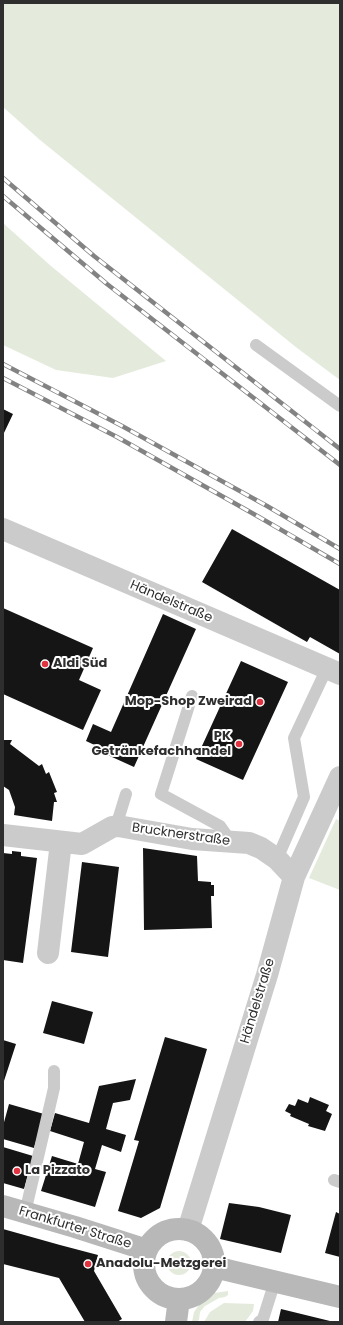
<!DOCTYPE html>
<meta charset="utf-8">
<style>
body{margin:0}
#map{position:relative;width:343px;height:1325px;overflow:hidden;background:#fff;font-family:Poppins,sans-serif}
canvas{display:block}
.frame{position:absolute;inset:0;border:4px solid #2e2e2e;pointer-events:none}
</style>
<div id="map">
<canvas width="343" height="1325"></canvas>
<div class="frame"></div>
</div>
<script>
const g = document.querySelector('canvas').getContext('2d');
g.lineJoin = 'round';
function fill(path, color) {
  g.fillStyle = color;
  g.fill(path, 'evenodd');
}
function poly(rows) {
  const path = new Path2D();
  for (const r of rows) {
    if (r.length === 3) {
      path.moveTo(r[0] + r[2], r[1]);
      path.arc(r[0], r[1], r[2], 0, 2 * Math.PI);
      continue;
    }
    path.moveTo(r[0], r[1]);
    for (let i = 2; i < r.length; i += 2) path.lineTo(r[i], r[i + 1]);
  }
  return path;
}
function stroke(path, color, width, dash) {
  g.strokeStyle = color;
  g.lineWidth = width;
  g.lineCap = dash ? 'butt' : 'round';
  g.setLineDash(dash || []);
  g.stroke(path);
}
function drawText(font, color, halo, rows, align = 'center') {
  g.font = font + ' Poppins,sans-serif';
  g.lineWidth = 4;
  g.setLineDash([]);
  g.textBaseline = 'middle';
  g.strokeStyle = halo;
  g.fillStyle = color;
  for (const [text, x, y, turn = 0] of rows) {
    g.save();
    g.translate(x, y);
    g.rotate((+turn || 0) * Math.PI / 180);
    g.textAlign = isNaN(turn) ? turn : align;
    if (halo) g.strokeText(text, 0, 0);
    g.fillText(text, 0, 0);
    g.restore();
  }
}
const green = poly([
 [3,3,340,3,340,380,297,348,40,140,3,107],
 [3,223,51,266,166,361,113,378,56,370,3,345],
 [336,819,340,821,340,890,309,878],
 [179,1263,12],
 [228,1291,228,1295,225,1297,219,1298,205,1306,200,1312,199,1320,196,1322,192,1322,194,1312,199,1305,205,1300,214,1293],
 [224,1303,254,1304,253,1311,245,1322,204,1322,210,1312]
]);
const building = poly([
 [3,409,13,414,3,435],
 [232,529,340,590,340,654,310,637,307,642,202,582],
 [3,608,93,648,79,680,101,690,83,730,3,694],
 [163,614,196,629,134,767,101,752,103,749,86,741,93,724,111,732],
 [241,661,288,682,243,780,196,759],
 [3,740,12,740,10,744,39,766,42,764,46,774,49,772,57,792,54,793,57,802,54,802,52,821,14,815,15,807,9,790,3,786],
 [143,848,197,856,198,881,211,882,211,885,214,885,214,896,211,896,212,928,144,930],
 [12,851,21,852,21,856,37,858,23,963,3,960,3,853,12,854],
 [82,862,119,867,108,957,71,952],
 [52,1001,93,1012,84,1044,43,1033],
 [165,1037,207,1049,160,1208,141,1218,118,1211,139,1141,134,1140],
 [3,1040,16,1044,3,1084],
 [136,1079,130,1100,113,1103,106,1129,126,1135,121,1152,102,1145,95,1169,106,1172,95,1207,41,1191,52,1156,78,1164,84,1142,50,1131,55,1113,89,1123,99,1086],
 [310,1097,329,1105,326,1111,332,1114,325,1131,308,1126,309,1124,290,1116,291,1114,285,1111,289,1104,295,1106,298,1099,308,1103],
 [9,1104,44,1114,34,1148,3,1139,3,1126],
 [3,1147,33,1156,24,1189,3,1183],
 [229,1203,259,1207,291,1215,281,1253,220,1239],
 [336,1212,340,1214,340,1257,325,1253],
 [3,1229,60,1245,98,1255,94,1271,122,1319,117,1322,85,1322,59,1278,3,1264],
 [281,1309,330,1321,330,1322,278,1322]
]);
const lane = poly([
 [256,345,340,406],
 [192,696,161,794,220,826,232,843],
 [118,826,118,820,126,794],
 [277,859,304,797,294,738,327,668],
 [334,1180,340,1182],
 [25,1213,54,1088,54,1071],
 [259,1322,263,1319,275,1281]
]);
const street = poly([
 [3,529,340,674],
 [3,835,82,844,112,827,118,826,192,839,249,843,261,848,277,859,294,877],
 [48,953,61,842],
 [188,1230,267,975,294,877,340,777]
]);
const secondary = poly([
 [3,1206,75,1227,147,1250],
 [179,1264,35],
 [214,1267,340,1297],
 [176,1322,179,1299]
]);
const rail = poly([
 [3,178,94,256,340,449],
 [3,196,107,284,340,465],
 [3,364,122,426,267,506,340,549],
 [3,378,117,437,259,517,340,564]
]);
const markers = [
 [45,664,4,"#e13440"],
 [260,702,4,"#e13440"],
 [239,744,4,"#e13440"],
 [17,1171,4,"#e13440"],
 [88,1264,4,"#e13440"]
];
const streetNames = [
 ["Händelstraße",171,602,23],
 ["Brucknerstraße",181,835,8],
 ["Händelstraße",258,1001,-73],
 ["Frankfurter Straße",75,1228,17]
];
const poiNames = [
 ["Aldi Süd",53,664],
 ["Mop-Shop Zweirad",252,702,"right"],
 ["PK",231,737,"right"],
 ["Getränkefachhandel",231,752,"right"],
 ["La Pizzato",25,1171],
 ["Anadolu-Metzgerei",96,1264]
];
fill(green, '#e4ebdc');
fill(building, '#151515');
stroke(lane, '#cbcbcb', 12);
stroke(street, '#cbcbcb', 22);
stroke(secondary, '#b8b8b8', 22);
stroke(rail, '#838383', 4.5);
stroke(rail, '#fff', 3, [9]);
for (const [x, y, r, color] of markers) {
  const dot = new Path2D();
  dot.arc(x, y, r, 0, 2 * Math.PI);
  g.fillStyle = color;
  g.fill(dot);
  stroke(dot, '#fff', 1.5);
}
drawText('13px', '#2e2e2e', '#fff', streetNames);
drawText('bold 13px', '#2e2e2e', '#fff', poiNames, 'left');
</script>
